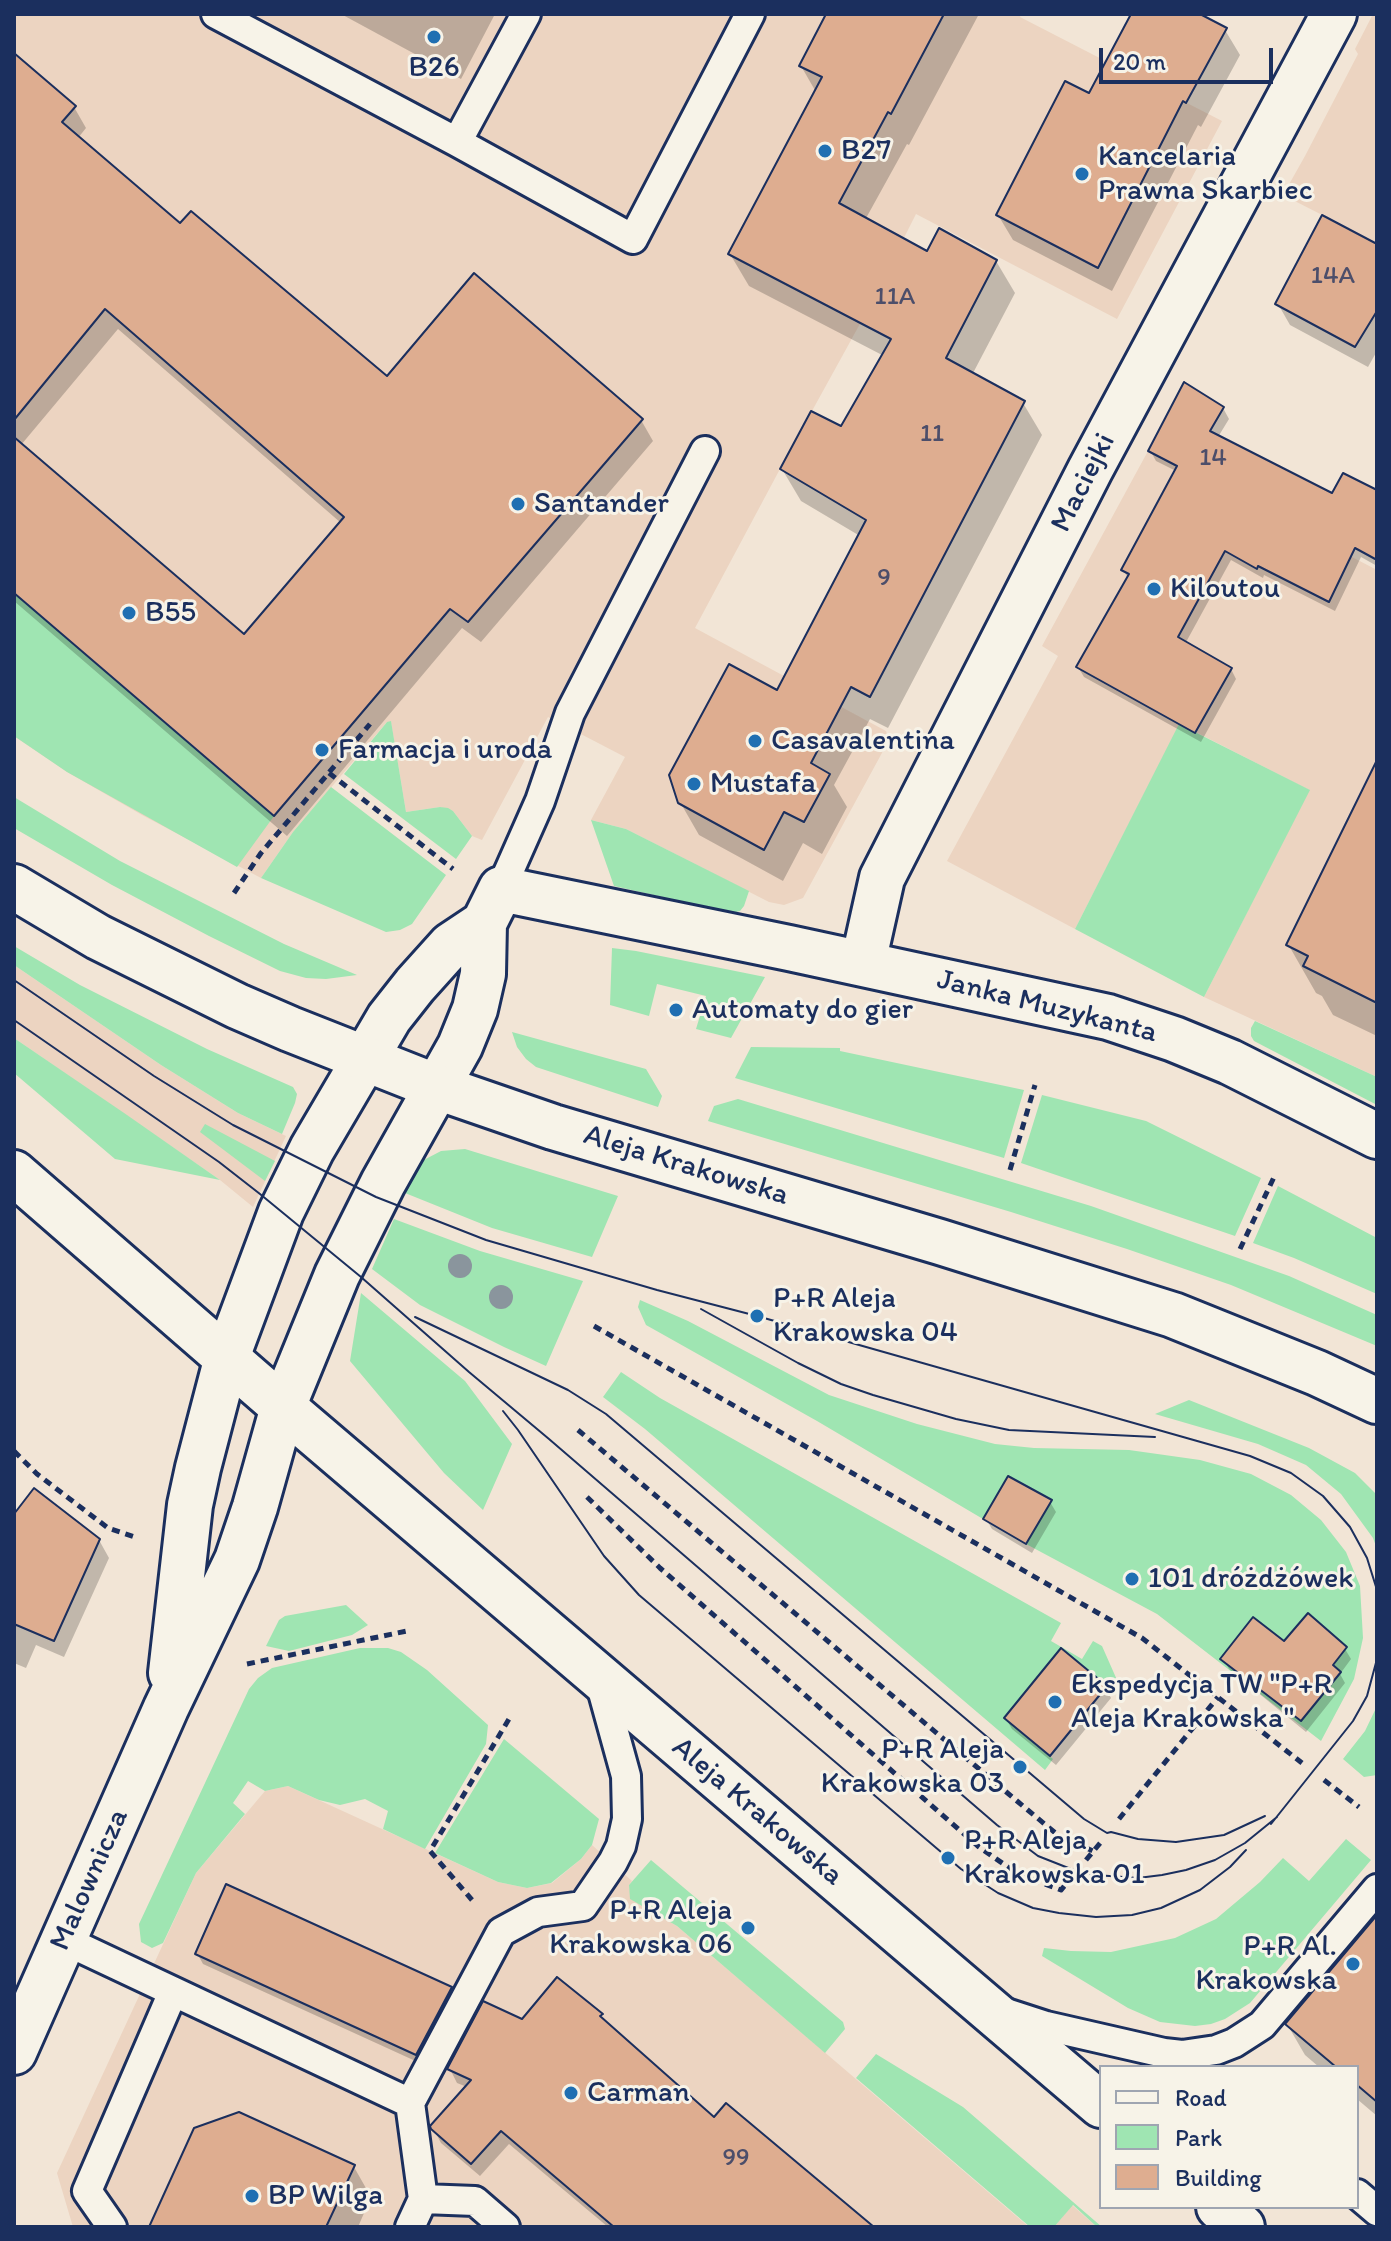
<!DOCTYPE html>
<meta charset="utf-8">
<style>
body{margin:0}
#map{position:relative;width:1391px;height:2241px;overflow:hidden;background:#f2e5d6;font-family:Itim,sans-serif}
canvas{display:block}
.frame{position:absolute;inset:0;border:16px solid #1b2f5e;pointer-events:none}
.legend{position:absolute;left:1099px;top:2065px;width:260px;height:144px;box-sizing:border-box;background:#f7f3e8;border:2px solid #9fa5b1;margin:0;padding:10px 14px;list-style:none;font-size:24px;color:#1b2f5e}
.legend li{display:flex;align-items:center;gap:16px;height:40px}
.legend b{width:40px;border:2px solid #9fa5b1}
.scale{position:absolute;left:1099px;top:48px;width:174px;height:36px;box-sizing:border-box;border:4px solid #1b2f5e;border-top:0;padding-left:10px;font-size:24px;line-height:28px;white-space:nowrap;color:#1b2f5e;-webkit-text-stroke:6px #f7f3e8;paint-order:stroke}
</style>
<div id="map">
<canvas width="1391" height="2241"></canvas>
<div class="frame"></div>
<ul class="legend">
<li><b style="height:10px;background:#f7f3e8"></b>Road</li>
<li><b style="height:22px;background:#9fe5b2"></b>Park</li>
<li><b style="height:22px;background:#dead90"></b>Building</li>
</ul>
<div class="scale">20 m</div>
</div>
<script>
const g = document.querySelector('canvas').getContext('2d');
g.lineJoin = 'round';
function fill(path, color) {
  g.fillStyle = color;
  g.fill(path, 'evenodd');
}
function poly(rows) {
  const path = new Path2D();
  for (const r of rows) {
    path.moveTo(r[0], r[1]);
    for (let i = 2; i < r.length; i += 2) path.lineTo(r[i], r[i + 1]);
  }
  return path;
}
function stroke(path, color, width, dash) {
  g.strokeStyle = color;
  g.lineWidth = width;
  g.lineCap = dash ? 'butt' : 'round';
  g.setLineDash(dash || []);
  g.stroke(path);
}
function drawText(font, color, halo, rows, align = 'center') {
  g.font = font + ' Itim,sans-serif';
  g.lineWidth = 6;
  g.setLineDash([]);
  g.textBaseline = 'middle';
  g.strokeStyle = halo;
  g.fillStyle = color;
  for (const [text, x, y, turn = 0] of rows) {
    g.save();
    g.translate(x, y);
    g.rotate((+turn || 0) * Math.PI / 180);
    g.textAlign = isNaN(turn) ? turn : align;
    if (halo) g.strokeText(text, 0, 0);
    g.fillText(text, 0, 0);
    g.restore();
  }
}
const built = poly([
 [14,14,1021,14,1020,17,1222,121,1117,319,916,214,866,313,780,469,695,628,886,731,889,740,803,898,784,905,769,902,626,829,591,820,625,757,548,717,482,840,472,836,453,811,440,807,406,812,391,722,387,722,293,832,261,878,142,815,67,772,14,736],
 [1373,14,1377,14,1377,243,1283,195,1305,156,1358,54,1355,49],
 [1148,451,1377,570,1377,1077,1204,997,1309,790,1180,724,1075,929,947,861,1058,656,1042,646],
 [14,965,161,1065,238,1113,286,1136,253,1207,220,1180,14,1038],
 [288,1786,498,1882,527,1888,552,1883,581,1859,592,1845,632,1881,629,1885,631,1899,677,1926,1029,2227,73,2227,57,2173,196,1873,265,1791],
 [1072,2205,1097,2227,1054,2227]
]);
const green = poly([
 [14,593,274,816,237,867,67,772,14,736],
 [391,721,406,812,440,807,448,808,453,811,472,836,456,859,344,774,387,722],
 [1179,724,1310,790,1204,997,1075,929],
 [331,787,446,875,412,924,400,930,386,932,261,878,293,832],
 [14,797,120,861,284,944,357,975,326,979,306,978,280,971,209,936,112,885,14,828],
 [591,820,626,829,749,891,744,906,740,911,732,913,614,886],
 [14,946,80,985,207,1049,293,1087,297,1094,295,1103,282,1134,238,1113,161,1065,14,965],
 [612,948,636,951,765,977,731,1038,696,1029,706,996,657,984,649,1016,610,1005],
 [1255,1021,1377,1077,1377,1105,1254,1041,1251,1036,1251,1028],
 [512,1032,646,1069,662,1096,658,1107,536,1067,526,1059,517,1047],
 [14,1038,127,1115,220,1180,115,1159,14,1073],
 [751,1047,840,1048,840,1051,1024,1090,1004,1158,735,1078],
 [1042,1095,1146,1121,1261,1178,1235,1236,1021,1163],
 [738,1099,1091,1206,1289,1276,1377,1315,1377,1346,1231,1285,1127,1249,1011,1212,708,1121,714,1106],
 [205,1124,275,1161,265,1181,200,1132],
 [465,1149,618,1196,592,1257,492,1228,405,1193,420,1162,441,1151],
 [1278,1186,1377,1238,1377,1294,1294,1258,1253,1243],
 [394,1219,480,1251,583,1281,546,1366,504,1347,420,1305,372,1269],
 [361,1293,465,1381,512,1444,483,1510,444,1473,350,1361],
 [640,1300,688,1321,829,1395,917,1424,995,1444,1034,1448,1129,1450,1200,1460,1251,1474,1291,1495,1321,1520,1346,1552,1360,1586,1363,1638,1354,1679,1321,1741,1157,1614,1026,1544,1051,1500,1008,1476,983,1519,817,1421,646,1325,638,1307],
 [621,1372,660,1398,1061,1623,1051,1641,1082,1659,1093,1641,1102,1646,1117,1680,1109,1688,1061,1648,1004,1718,1053,1759,1045,1770,645,1429,603,1397],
 [1189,1400,1309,1448,1355,1473,1377,1495,1377,1549,1373,1538,1341,1494,1306,1465,1258,1444,1155,1414],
 [346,1605,368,1625,352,1635,289,1651,266,1646,279,1620,285,1616],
 [360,1648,388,1648,401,1652,427,1670,488,1725,486,1744,425,1849,383,1829,388,1811,365,1799,340,1805,319,1800,288,1786,265,1791,248,1781,233,1803,245,1814,196,1873,163,1943,152,1948,141,1942,139,1924,249,1689,258,1678,272,1668],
 [1377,1706,1377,1775,1364,1777,1343,1759,1365,1731],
 [504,1739,599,1819,592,1845,581,1859,551,1883,527,1888,498,1882,435,1853],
 [1346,1839,1371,1860,1250,2003,1225,2019,1211,2024,1195,2026,1160,2022,1128,2008,1042,1956,1044,1948,1071,1951,1111,1952,1175,1938,1216,1919,1260,1882,1283,1858,1309,1881],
 [651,1860,843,2022,845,2029,825,2053,677,1926,630,1899,629,1885],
 [876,2054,963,2107,1102,2227,1097,2227,1073,2205,1054,2227,1030,2227,856,2078]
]);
const shadow = poly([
 [341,14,495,14,461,79],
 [829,14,979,14,909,145,907,144,865,220,928,254,996,261,1015,293,972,375,1023,403,1042,435,888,728,870,719,834,785,847,807,822,854,803,843,783,881,699,835,680,802,778,692,860,536,801,501,782,469,842,428,884,356,749,286,730,254,816,92,801,66],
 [1134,14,1195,14,1225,30,1240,55,1201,127,1198,125,1112,291,1013,240,998,215,1090,96],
 [14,56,74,107,86,128,78,138,180,226,388,379,641,420,653,441,481,642,462,628,287,836,14,601],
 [118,329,341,523,244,637,21,445],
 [1377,247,1377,351,1368,367,1290,325,1278,304],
 [1223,408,1229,419,1218,437,1333,496,1377,493,1377,566,1361,557,1335,611,1264,575,1263,578,1231,560,1185,644,1231,669,1236,679,1201,742,1084,677,1078,667,1129,579,1123,570,1176,471,1156,461,1150,450],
 [1377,764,1377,1036,1333,1015,1322,996,1316,993,1288,944],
 [1050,1502,1056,1512,1032,1553,992,1529,986,1519],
 [14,1518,99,1540,109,1558,64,1657,36,1645,26,1668,14,1663],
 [1285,1644,1345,1649,1351,1659,1340,1674,1345,1683,1306,1732,1229,1669,1223,1659],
 [1105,1687,1111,1698,1056,1765,1012,1729,1006,1719],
 [1377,1918,1377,2116,1357,2099,1357,2067,1319,2067,1305,2055,1287,2024],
 [197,1953,451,1989,457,1999,422,2064,203,1964],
 [558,1980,601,2016,606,2024,715,2120,863,2227,608,2227,509,2144,480,2176,441,2143,433,2128,467,2087,457,2083,450,2069,523,2021],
 [354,2167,371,2197,358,2227,151,2227]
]);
const building = poly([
 [826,14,944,14,891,114,888,112,839,203,927,251,939,228,997,260,946,358,1025,401,870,697,851,687,811,763,830,774,804,822,784,812,764,850,678,803,669,775,729,664,777,690,866,520,780,469,811,411,841,426,891,339,728,254,822,77,799,66,826,14],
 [1131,14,1200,14,1227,28,1186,103,1183,101,1098,268,996,215,1065,81,1089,93,1131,14],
 [14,53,76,106,62,122,180,223,191,211,387,376,474,273,643,419,468,622,450,609,274,816,14,593,14,437,244,634,344,517,105,309,14,420,14,53],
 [1322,215,1377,244,1377,311,1355,347,1275,304,1322,215],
 [1184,382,1224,407,1210,431,1332,493,1343,473,1377,490,1377,560,1355,548,1329,602,1258,566,1257,569,1225,551,1178,637,1232,668,1195,733,1076,667,1129,574,1121,570,1177,466,1148,451,1184,382],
 [1377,760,1377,1003,1303,966,1308,956,1286,945,1377,760],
 [1008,1476,1052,1500,1026,1544,983,1519,1008,1476],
 [34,1488,100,1539,54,1641,14,1624,14,1514,34,1488],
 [1308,1613,1347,1647,1333,1665,1341,1672,1301,1721,1220,1659,1253,1617,1284,1641,1308,1613],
 [1061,1648,1107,1686,1050,1756,1004,1718,1061,1648],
 [226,1884,452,1987,416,2055,195,1954,226,1884],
 [1377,1915,1377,2102,1357,2085,1357,2067,1336,2067,1285,2024,1377,1915],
 [557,1977,603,2014,600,2016,714,2117,726,2103,874,2227,614,2227,501,2131,471,2164,431,2129,430,2126,471,2080,447,2069,483,2001,522,2019,557,1977],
 [239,2112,355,2165,326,2227,149,2227,194,2128,239,2112]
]);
const path = poly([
 [329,773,453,869],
 [234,893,261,853,370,724],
 [1010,1170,1035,1085],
 [1240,1249,1275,1175],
 [594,1326,1142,1638,1302,1763],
 [578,1430,1017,1801,1059,1836,1093,1851],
 [14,1451,37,1474,108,1528,135,1537],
 [587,1497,660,1568,979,1847,1018,1874,1061,1890,1067,1883],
 [247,1664,407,1631],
 [1324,1780,1359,1807],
 [1119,1819,1218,1697],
 [1086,1860,1101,1842],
 [472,1900,430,1851,509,1719]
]);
const service = poly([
 [216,14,457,142,633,239,750,14],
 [457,142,526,14],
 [501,889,540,801,570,713,705,451],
 [64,1940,410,2103,501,1932,538,1912,583,1906,613,1862,621,1846,627,1819,626,1776,599,1678],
 [1006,2013,1046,2026,1164,2053,1182,2060],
 [1164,2053,1182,2055,1216,2050,1234,2043,1262,2025,1377,1889],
 [1357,2194,1377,2211],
 [423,2199,475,2201,505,2227],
 [112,2227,87,2191,173,1992],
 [410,2227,423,2199,410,2103]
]);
const minor = poly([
 [863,963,882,878,1090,470,1334,14],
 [171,1673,190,1505,198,1468,227,1357,281,1212,312,1149,389,1018,415,985,451,945,484,923],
 [14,2052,166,1708,237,1560,255,1507,283,1407,337,1275,383,1183,460,1046,475,1009,483,974,484,923,501,889,789,948,1108,1017,1174,1039,1230,1062,1377,1136]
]);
const secondary = poly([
 [14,887,98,937,237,1006,290,1029,437,1087,553,1127,940,1242,1173,1315,1317,1373,1377,1401],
 [14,1173,283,1407,1101,2105],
 [1219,2207,1242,2227]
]);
const tram = poly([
 [14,980,154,1076,233,1125,376,1197,486,1240,657,1290,757,1316,1250,1456,1291,1473,1323,1496,1350,1527,1367,1558,1377,1590],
 [14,1020,219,1162,260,1194,361,1277,469,1372,549,1439,997,1825,1038,1856,1076,1871,1095,1875,1138,1878,1162,1875,1186,1870,1215,1860,1245,1843,1277,1817],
 [701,1309,798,1363,841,1384,873,1395,956,1419,1009,1430,1155,1437],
 [415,1317,568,1390,606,1414,1084,1819,1107,1833,1111,1832,1138,1839,1176,1842,1224,1835,1265,1816],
 [503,1411,518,1430,604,1556,639,1595,961,1869,998,1893,1033,1908,1059,1913,1096,1917,1132,1915,1161,1908,1200,1890,1230,1867,1246,1850],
 [1271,1824,1353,1721,1367,1696,1377,1659]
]);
const trees = [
 [460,1266],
 [501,1297]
];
const markers = [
 [434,37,8,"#1f6fb2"],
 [825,151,8,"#1f6fb2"],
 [1082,174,8,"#1f6fb2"],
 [518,504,8,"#1f6fb2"],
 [1154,589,8,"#1f6fb2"],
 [129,613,8,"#1f6fb2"],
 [755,741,8,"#1f6fb2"],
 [322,750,8,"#1f6fb2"],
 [694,784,8,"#1f6fb2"],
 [676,1010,8,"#1f6fb2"],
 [757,1316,8,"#1f6fb2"],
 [1132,1579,8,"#1f6fb2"],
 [1055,1702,8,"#1f6fb2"],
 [1020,1767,8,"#1f6fb2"],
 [948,1858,8,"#1f6fb2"],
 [748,1928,8,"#1f6fb2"],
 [1353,1964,8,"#1f6fb2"],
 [571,2093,8,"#1f6fb2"],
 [252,2196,8,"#1f6fb2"]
];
const numberNames = [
 ["14A",1333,276],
 ["11A",895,297],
 ["11",932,434],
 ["14",1213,458],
 ["9",884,578],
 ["99",736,2158]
];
const poiNames = [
 ["B26",434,68,"center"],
 ["B27",841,151],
 ["Kancelaria",1098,157],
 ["Prawna Skarbiec",1098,191],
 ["Santander",534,504],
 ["Kiloutou",1170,589],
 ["B55",145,613],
 ["Casavalentina",771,741],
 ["Farmacja i uroda",338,750],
 ["Mustafa",710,784],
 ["Automaty do gier",692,1010],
 ["P+R Aleja",773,1299],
 ["Krakowska 04",773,1333],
 ["101 dróżdżówek",1148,1579],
 ["Ekspedycja TW \"P+R",1071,1685],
 ["Aleja Krakowska\"",1071,1719],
 ["P+R Aleja",1004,1750,"right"],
 ["Krakowska 03",1004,1784,"right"],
 ["P+R Aleja",964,1841],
 ["Krakowska 01",964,1875],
 ["P+R Aleja",732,1911,"right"],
 ["Krakowska 06",732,1945,"right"],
 ["P+R Al.",1337,1947,"right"],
 ["Krakowska",1337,1981,"right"],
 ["Carman",587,2093],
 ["BP Wilga",268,2196]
];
const streetNames = [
 ["Maciejki",1084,483,-63],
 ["Janka Muzykanta",1047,1007,14],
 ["Aleja Krakowska",686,1166,17],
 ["Aleja Krakowska",757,1812,40],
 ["Malownicza",90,1880,-66]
];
fill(built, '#ecd4c1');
fill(green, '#9fe5b2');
fill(shadow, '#0003');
fill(building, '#dead90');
stroke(building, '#1b2f5e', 2);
stroke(service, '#1b2f5e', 34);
stroke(minor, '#1b2f5e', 50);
stroke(secondary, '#1b2f5e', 50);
stroke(path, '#1b2f5e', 5, [8, 6]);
stroke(service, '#f7f3e8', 28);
stroke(minor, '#f7f3e8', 44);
stroke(secondary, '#f7f3e8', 44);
stroke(tram, '#1b2f5e', 2);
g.fillStyle = '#8a959d';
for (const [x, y] of trees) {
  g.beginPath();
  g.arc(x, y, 12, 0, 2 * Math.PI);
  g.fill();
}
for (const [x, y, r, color] of markers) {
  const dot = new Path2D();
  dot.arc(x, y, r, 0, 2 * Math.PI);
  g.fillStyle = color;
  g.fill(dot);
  stroke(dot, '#f7f3e8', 3);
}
drawText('26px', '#4c4e6a', null, numberNames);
drawText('30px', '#1b2f5e', '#f7f3e8', poiNames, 'left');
drawText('30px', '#1b2f5e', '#f7f3e8', streetNames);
</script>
